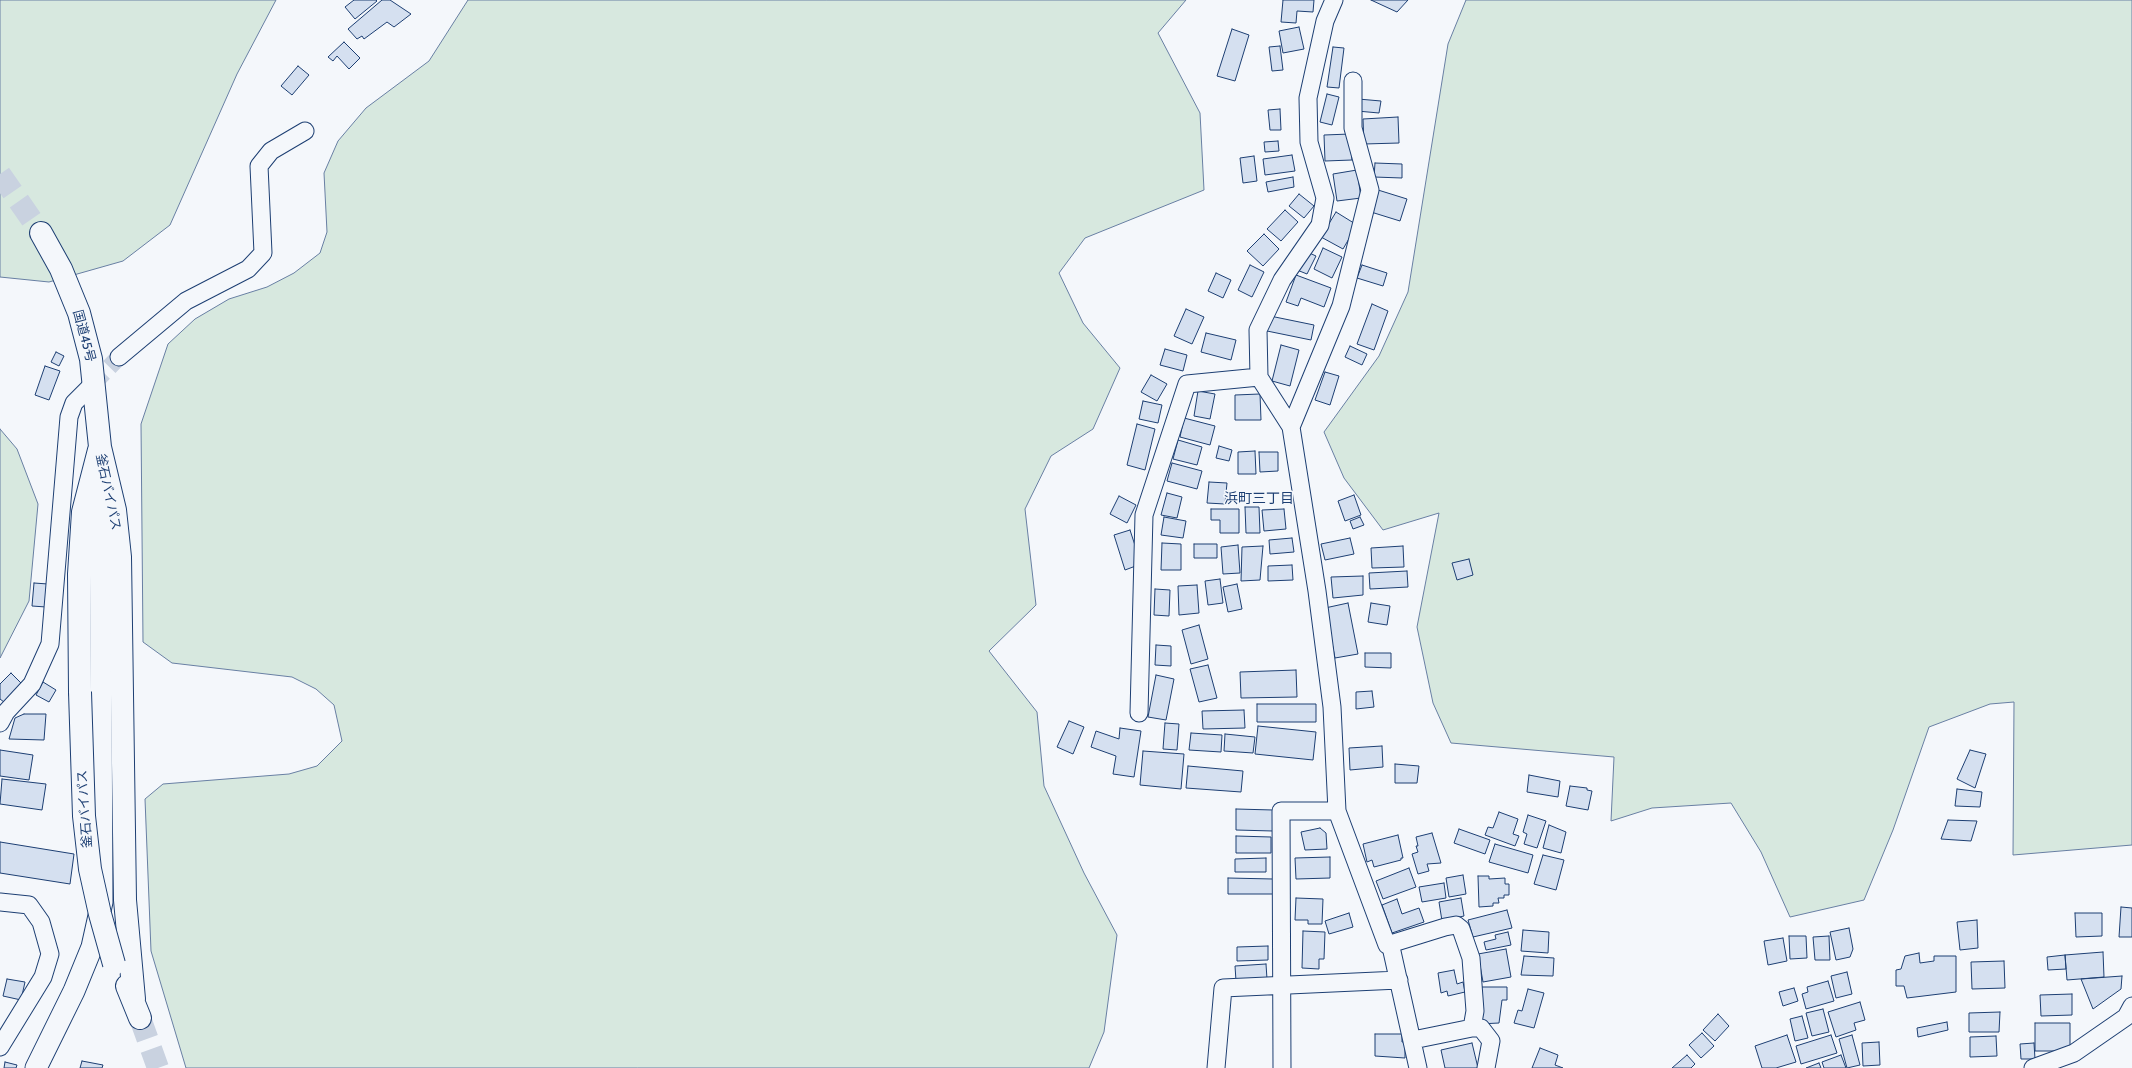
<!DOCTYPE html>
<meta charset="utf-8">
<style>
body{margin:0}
canvas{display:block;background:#f4f7fb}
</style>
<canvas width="2132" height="1068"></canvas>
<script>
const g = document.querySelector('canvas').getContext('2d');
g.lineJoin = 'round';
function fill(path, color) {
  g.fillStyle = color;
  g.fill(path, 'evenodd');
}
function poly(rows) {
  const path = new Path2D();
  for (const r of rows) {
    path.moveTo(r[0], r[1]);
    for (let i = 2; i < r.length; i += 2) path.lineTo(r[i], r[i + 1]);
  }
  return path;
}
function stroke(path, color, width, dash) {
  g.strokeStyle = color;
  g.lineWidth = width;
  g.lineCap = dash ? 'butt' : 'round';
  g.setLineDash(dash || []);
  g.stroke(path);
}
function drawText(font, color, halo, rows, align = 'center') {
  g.font = font + ' Cabin,"Noto Sans JP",sans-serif';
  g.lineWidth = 3;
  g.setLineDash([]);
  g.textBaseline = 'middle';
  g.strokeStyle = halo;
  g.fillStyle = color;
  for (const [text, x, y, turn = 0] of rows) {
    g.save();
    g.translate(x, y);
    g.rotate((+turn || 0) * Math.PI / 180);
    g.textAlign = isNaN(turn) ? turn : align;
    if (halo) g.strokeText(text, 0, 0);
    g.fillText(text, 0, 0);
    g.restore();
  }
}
const green = poly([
 [0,0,276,0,237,74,170,225,123,261,49,282,0,277,0,0],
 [468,0,1186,0,1158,33,1200,113,1204,190,1085,238,1059,273,1083,323,1120,368,1093,429,1051,456,1025,509,1036,605,989,651,1037,712,1044,786,1084,873,1117,935,1104,1032,1089,1068,186,1068,151,951,145,799,163,784,289,774,317,766,342,741,334,705,316,689,292,677,172,663,143,642,141,424,168,344,195,319,229,299,267,287,294,273,320,253,327,232,324,173,338,141,366,108,429,61,468,0],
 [1466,0,2132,0,2132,845,2013,855,2014,702,1990,704,1929,727,1893,830,1864,900,1790,917,1761,852,1731,803,1652,808,1611,821,1614,757,1451,743,1433,703,1417,627,1439,513,1383,530,1344,478,1324,432,1379,356,1408,292,1448,44,1466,0],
 [0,429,17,449,38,504,29,601,0,658,0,429]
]);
const building = poly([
 [354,0,376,0,377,1,355,19,345,7,354,0],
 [382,0,390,0,411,14,394,27,387,22,364,39,362,36,357,39,348,29,382,0],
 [1283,0,1314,0,1313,12,1297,11,1296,23,1281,22,1283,0],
 [1371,0,1408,0,1397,12,1371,0],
 [1299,27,1304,49,1283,53,1279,31,1299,27],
 [1232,29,1249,35,1235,81,1217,76,1232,29],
 [344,42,360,58,349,69,337,56,333,61,328,57,344,42],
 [1280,46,1283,70,1272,71,1269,47,1280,46],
 [1333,47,1344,48,1339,88,1327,87,1333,47],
 [298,66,309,75,292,95,281,86,298,66],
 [1327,94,1339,97,1332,125,1320,122,1327,94],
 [1358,99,1381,101,1379,113,1357,111,1358,99],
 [1280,109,1281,130,1270,130,1268,110,1280,109],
 [1398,117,1399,143,1364,144,1363,119,1398,117],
 [1350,134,1352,160,1325,161,1324,135,1350,134],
 [1278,141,1279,151,1265,152,1264,142,1278,141],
 [1292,155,1295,171,1265,175,1263,159,1292,155],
 [1254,156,1257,181,1243,183,1240,158,1254,156],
 [1375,163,1402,164,1402,178,1374,177,1375,163],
 [1357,170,1361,198,1337,201,1333,174,1357,170],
 [1293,177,1294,187,1268,192,1266,182,1293,177],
 [1378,190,1407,199,1400,221,1371,212,1378,190],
 [1299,194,1314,206,1304,218,1289,206,1299,194],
 [1285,210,1298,222,1281,241,1267,229,1285,210],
 [1336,212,1357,225,1343,249,1321,237,1336,212],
 [1264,234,1279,249,1263,266,1247,251,1264,234],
 [1323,248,1342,257,1332,278,1314,269,1323,248],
 [1305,251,1316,256,1307,274,1297,270,1305,251],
 [1250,265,1264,272,1252,297,1238,290,1250,265],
 [1362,265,1387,273,1383,286,1357,278,1362,265],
 [1216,273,1231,280,1223,298,1208,291,1216,273],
 [1296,275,1331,288,1324,307,1301,298,1298,306,1286,302,1296,275],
 [1372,304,1388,311,1374,350,1357,344,1372,304],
 [1186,309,1204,317,1192,344,1174,336,1186,309],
 [1270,316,1314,325,1311,340,1267,331,1270,316],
 [1206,333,1236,340,1231,360,1201,352,1206,333],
 [1281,345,1299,350,1290,386,1272,381,1281,345],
 [1350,346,1367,354,1362,365,1345,357,1350,346],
 [1165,349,1187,355,1183,371,1160,365,1165,349],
 [56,352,64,356,59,366,51,362,56,352],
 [45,366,60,371,49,400,35,395,45,366],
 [1325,372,1339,376,1330,405,1315,400,1325,372],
 [1151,375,1167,384,1157,401,1141,392,1151,375],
 [1198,391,1215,394,1210,419,1194,416,1198,391],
 [1260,394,1261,420,1235,420,1235,395,1260,394],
 [1143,401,1162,405,1158,423,1139,419,1143,401],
 [1184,418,1215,426,1210,445,1180,437,1184,418],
 [1137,424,1155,429,1145,470,1127,465,1137,424],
 [1178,440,1202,447,1197,465,1173,459,1178,440],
 [1219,446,1232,450,1229,461,1216,458,1219,446],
 [1255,451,1256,474,1238,474,1238,452,1255,451],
 [1259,452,1278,452,1278,471,1260,472,1259,452],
 [1172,463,1202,471,1197,489,1167,481,1172,463],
 [1209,482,1227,483,1225,504,1207,503,1209,482],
 [1167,493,1182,497,1177,518,1161,515,1167,493],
 [1354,495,1361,515,1345,521,1338,501,1354,495],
 [1119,496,1136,505,1127,523,1110,514,1119,496],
 [1245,507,1259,507,1260,533,1246,533,1245,507],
 [1211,509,1239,509,1239,533,1220,533,1220,520,1211,520,1211,509],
 [1284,509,1286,529,1264,531,1262,510,1284,509],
 [1164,517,1186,521,1183,538,1161,535,1164,517],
 [1360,517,1364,525,1353,529,1350,521,1360,517],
 [1130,530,1141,564,1125,570,1114,535,1130,530],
 [1292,538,1294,552,1270,554,1269,540,1292,538],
 [1350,538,1354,554,1325,560,1321,544,1350,538],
 [1162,543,1181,544,1181,570,1161,570,1162,543],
 [1194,544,1217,544,1217,558,1194,558,1194,544],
 [1238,545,1240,573,1223,574,1221,547,1238,545],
 [1263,546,1260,580,1241,581,1242,547,1263,546],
 [1403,546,1404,567,1372,568,1371,548,1403,546],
 [1469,559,1473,575,1457,580,1452,563,1469,559],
 [1292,565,1293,580,1268,581,1268,566,1292,565],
 [1407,571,1408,587,1370,589,1369,573,1407,571],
 [1363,576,1363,595,1333,598,1331,577,1363,576],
 [1220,579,1223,603,1208,605,1205,581,1220,579],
 [34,583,48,584,46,607,32,606,34,583],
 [1237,584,1242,609,1228,612,1223,587,1237,584],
 [1197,585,1199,613,1179,615,1178,586,1197,585],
 [1155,589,1170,590,1169,616,1154,615,1155,589],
 [1348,603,1358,654,1335,658,1325,608,1348,603],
 [1371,603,1390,606,1387,625,1368,622,1371,603],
 [1199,625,1208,659,1191,664,1182,630,1199,625],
 [1156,645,1171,646,1171,666,1155,665,1156,645],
 [1365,653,1391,653,1391,668,1365,667,1365,653],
 [1208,665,1217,698,1199,702,1190,669,1208,665],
 [1296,670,1297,697,1241,698,1240,672,1296,670],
 [11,673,22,684,4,702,0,699,0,684,11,673],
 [1156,675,1174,679,1166,720,1148,717,1156,675],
 [43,682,56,690,49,702,36,695,43,682],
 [1372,691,1374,707,1356,709,1356,692,1372,691],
 [1257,704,1316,704,1316,722,1257,722,1257,704],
 [1244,710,1245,728,1203,729,1202,711,1244,710],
 [24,714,46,714,44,740,9,739,15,718,24,714],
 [1069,721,1084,727,1073,754,1057,747,1069,721],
 [1165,723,1179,724,1177,750,1163,749,1165,723],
 [1258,726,1316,732,1313,760,1255,754,1258,726],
 [1120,728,1141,731,1134,777,1113,774,1116,756,1091,747,1096,731,1119,739,1120,728],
 [1191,733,1222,735,1221,752,1189,750,1191,733],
 [1225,734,1255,737,1253,753,1224,751,1225,734],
 [1382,746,1383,767,1350,770,1349,748,1382,746],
 [0,750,33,755,29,780,0,776,0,750],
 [1970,750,1986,754,1975,788,1957,779,1970,750],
 [1143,751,1184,754,1181,789,1140,785,1143,751],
 [1395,764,1419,766,1417,783,1395,783,1395,764],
 [1188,766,1243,771,1241,792,1186,788,1188,766],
 [1529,775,1560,781,1558,797,1527,792,1529,775],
 [2,779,46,784,42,810,0,804,2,779],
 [1570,786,1587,788,1587,790,1592,791,1588,810,1566,806,1570,786],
 [1957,789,1982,792,1980,807,1955,806,1957,789],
 [1236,809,1273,810,1273,831,1236,830,1236,809],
 [1499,812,1518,819,1513,834,1519,836,1515,846,1485,835,1488,827,1493,828,1499,812],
 [1528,815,1546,821,1537,848,1524,844,1527,834,1523,832,1528,815],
 [1948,820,1977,821,1971,841,1941,839,1948,820],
 [1549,825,1566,832,1561,853,1543,848,1549,825],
 [1320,828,1326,833,1327,849,1305,850,1301,832,1320,828],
 [1459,829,1490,840,1485,854,1454,843,1459,829],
 [1432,833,1441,863,1427,864,1429,871,1418,874,1412,854,1418,852,1416,846,1418,846,1416,837,1432,833],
 [1398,835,1403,858,1401,858,1401,860,1374,867,1372,860,1367,862,1363,844,1398,835],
 [1236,836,1271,837,1271,853,1236,853,1236,836],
 [0,842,74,854,70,884,0,873,0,842],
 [1495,844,1533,855,1528,873,1489,862,1495,844],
 [1543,855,1564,860,1556,890,1534,884,1543,855],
 [1330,857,1330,878,1296,879,1295,858,1330,857],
 [1266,858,1266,872,1235,872,1235,859,1266,858],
 [1409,868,1416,887,1383,899,1376,881,1409,868],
 [1463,875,1466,894,1449,897,1446,878,1463,875],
 [1478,876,1489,876,1489,879,1505,878,1505,884,1509,884,1509,895,1504,895,1504,898,1498,898,1499,903,1493,903,1493,906,1479,907,1478,876],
 [1228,878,1273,879,1273,894,1228,894,1228,878],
 [1444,883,1446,898,1422,902,1419,887,1444,883],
 [1296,898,1323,899,1322,924,1308,924,1308,920,1295,920,1296,898],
 [1461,898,1464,916,1442,921,1439,902,1461,898],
 [1397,899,1402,914,1419,908,1424,922,1392,933,1382,905,1397,899],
 [2121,907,2132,908,2132,937,2119,937,2121,907],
 [1507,910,1512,928,1473,937,1468,920,1507,910],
 [1349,913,1353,927,1329,934,1325,921,1349,913],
 [2075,913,2102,913,2102,936,2076,937,2075,913],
 [1977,920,1978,948,1960,950,1957,922,1977,920],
 [1849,928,1853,949,1850,957,1836,960,1830,932,1849,928],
 [1523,930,1549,932,1548,953,1521,951,1523,930],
 [1303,931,1325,932,1324,959,1319,959,1319,969,1302,968,1303,931],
 [1508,932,1511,945,1486,950,1484,942,1496,939,1495,935,1508,932],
 [1789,936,1806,936,1807,958,1790,959,1789,936],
 [1829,936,1830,960,1815,960,1813,937,1829,936],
 [1783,938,1787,961,1768,965,1764,941,1783,938],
 [1268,946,1268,960,1237,961,1237,947,1268,946],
 [1506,949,1511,977,1483,982,1478,954,1506,949],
 [2103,952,2104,977,2067,980,2065,955,2103,952],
 [1919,953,1920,963,1934,961,1934,956,1956,956,1956,992,1907,998,1904,986,1896,986,1896,970,1901,969,1905,956,1919,953],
 [2065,955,2066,969,2048,970,2047,957,2065,955],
 [1524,956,1554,958,1553,976,1521,975,1524,956],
 [2004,961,2005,988,1972,989,1971,962,2004,961],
 [1266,964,1267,979,1236,981,1235,966,1266,964],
 [1454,970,1457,984,1463,982,1465,992,1448,996,1447,991,1441,993,1438,973,1454,970],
 [1847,972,1852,994,1836,998,1831,976,1847,972],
 [2122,976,2121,989,2093,1009,2081,979,2122,976],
 [7,979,25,982,21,1000,3,996,7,979],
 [1828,981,1834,1001,1806,1009,1802,994,1808,992,1807,987,1828,981],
 [1478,987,1507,987,1507,1000,1502,1000,1499,1023,1479,1024,1478,987],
 [1794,988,1798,1001,1783,1006,1779,992,1794,988],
 [1528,989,1544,993,1534,1028,1514,1023,1518,1010,1522,1011,1528,989],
 [2072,994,2072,1015,2041,1016,2040,995,2072,994],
 [1860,1002,1865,1020,1854,1023,1856,1030,1836,1037,1828,1012,1860,1002],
 [1823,1009,1829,1032,1812,1036,1806,1013,1823,1009],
 [2000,1012,1999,1032,1969,1032,1969,1013,2000,1012],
 [1718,1014,1729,1026,1715,1041,1703,1030,1718,1014],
 [1802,1016,1808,1038,1795,1041,1790,1019,1802,1016],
 [1947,1022,1948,1030,1918,1037,1917,1028,1947,1022],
 [2035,1023,2070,1023,2070,1046,2059,1051,2035,1051,2035,1023],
 [1702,1033,1714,1046,1701,1058,1689,1045,1702,1033],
 [1375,1034,1402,1034,1402,1042,1405,1042,1405,1058,1375,1056,1375,1034],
 [1787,1035,1796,1062,1776,1068,1762,1068,1755,1046,1787,1035],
 [1831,1035,1837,1053,1801,1064,1796,1046,1831,1035],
 [1852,1035,1860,1065,1847,1068,1839,1039,1852,1035],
 [1996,1036,1997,1056,1970,1057,1970,1037,1996,1036],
 [1879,1042,1880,1065,1863,1066,1862,1043,1879,1042],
 [1472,1043,1478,1068,1445,1068,1441,1050,1472,1043],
 [2034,1043,2035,1059,2021,1059,2020,1044,2034,1043],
 [1540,1048,1558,1055,1555,1065,1563,1068,1532,1068,1540,1048],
 [1687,1055,1695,1064,1691,1068,1672,1068,1687,1055],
 [1841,1055,1846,1068,1824,1068,1822,1062,1841,1055],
 [82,1061,103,1065,102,1068,80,1068,82,1061],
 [5,1062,17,1065,16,1068,4,1068,5,1062],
 [1819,1063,1821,1068,1806,1068,1819,1063]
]);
const minorTunnel = poly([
 [92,385,119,357]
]);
const trunkTunnel = poly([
 [0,174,41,233],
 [140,1018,158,1068]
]);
const minor = poly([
 [119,357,186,301,248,269,263,253,259,166,271,151,305,131],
 [1259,377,1258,330,1282,280,1320,225,1325,198,1309,142,1308,98,1325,21,1334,0],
 [1291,427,1341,306,1370,190,1353,128,1353,81],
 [1139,713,1144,515,1187,384,1259,377,1291,427,1317,591,1332,707,1337,811,1387,945,1391,947,1418,1068],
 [0,723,6,712,32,684,50,644,69,417,74,403,92,385],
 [0,902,29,905,41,922,50,954,43,977,0,1047],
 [1387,945,1445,927,1456,925,1461,929,1471,958,1475,1011,1472,1028],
 [1413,1040,1472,1028,1481,1028,1491,1041,1486,1068],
 [1216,1068,1223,988,1399,980],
 [1282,1068,1281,811,1337,811],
 [2033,1068,2074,1053,2126,1017,2132,1006]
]);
const tertiary = poly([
 [36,1068,74,991,92,947,102,902,100,466]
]);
const trunk = poly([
 [41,233,61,269,79,313,91,359,100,447,115,510,120,557,125,900,134,999],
 [80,692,79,574,83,512,99,450],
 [127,986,140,1018]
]);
const trunkBridge = poly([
 [80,692,84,816,90,869,100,914,114,964]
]);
const streetNames = [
 ["国道45号",84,336,75],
 ["釜石バイパス",108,492,78],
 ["釜石バイパス",85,809,-94]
];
const neighbourhoodNames = [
 ["浜町三丁目",1259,499]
];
fill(green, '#d7e8df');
stroke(green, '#687fa3', 1);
fill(building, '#d5e0f0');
stroke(building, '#1d3f73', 1);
stroke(minorTunnel, '#c9d2e0', 17, [17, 8]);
stroke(trunkTunnel, '#c9d2e0', 22, [22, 11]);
stroke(minor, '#1d3f73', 19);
stroke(tertiary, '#1d3f73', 23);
stroke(trunk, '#1d3f73', 24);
stroke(minor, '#f4f7fb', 17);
stroke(tertiary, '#f4f7fb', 21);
stroke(trunk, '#f4f7fb', 22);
stroke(trunkBridge, '#1d3f73', 24, []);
stroke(trunkBridge, '#f4f7fb', 22);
drawText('13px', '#1d3f73', '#f4f7fb', streetNames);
drawText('14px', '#1d3f73', '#f4f7fb', neighbourhoodNames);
</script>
